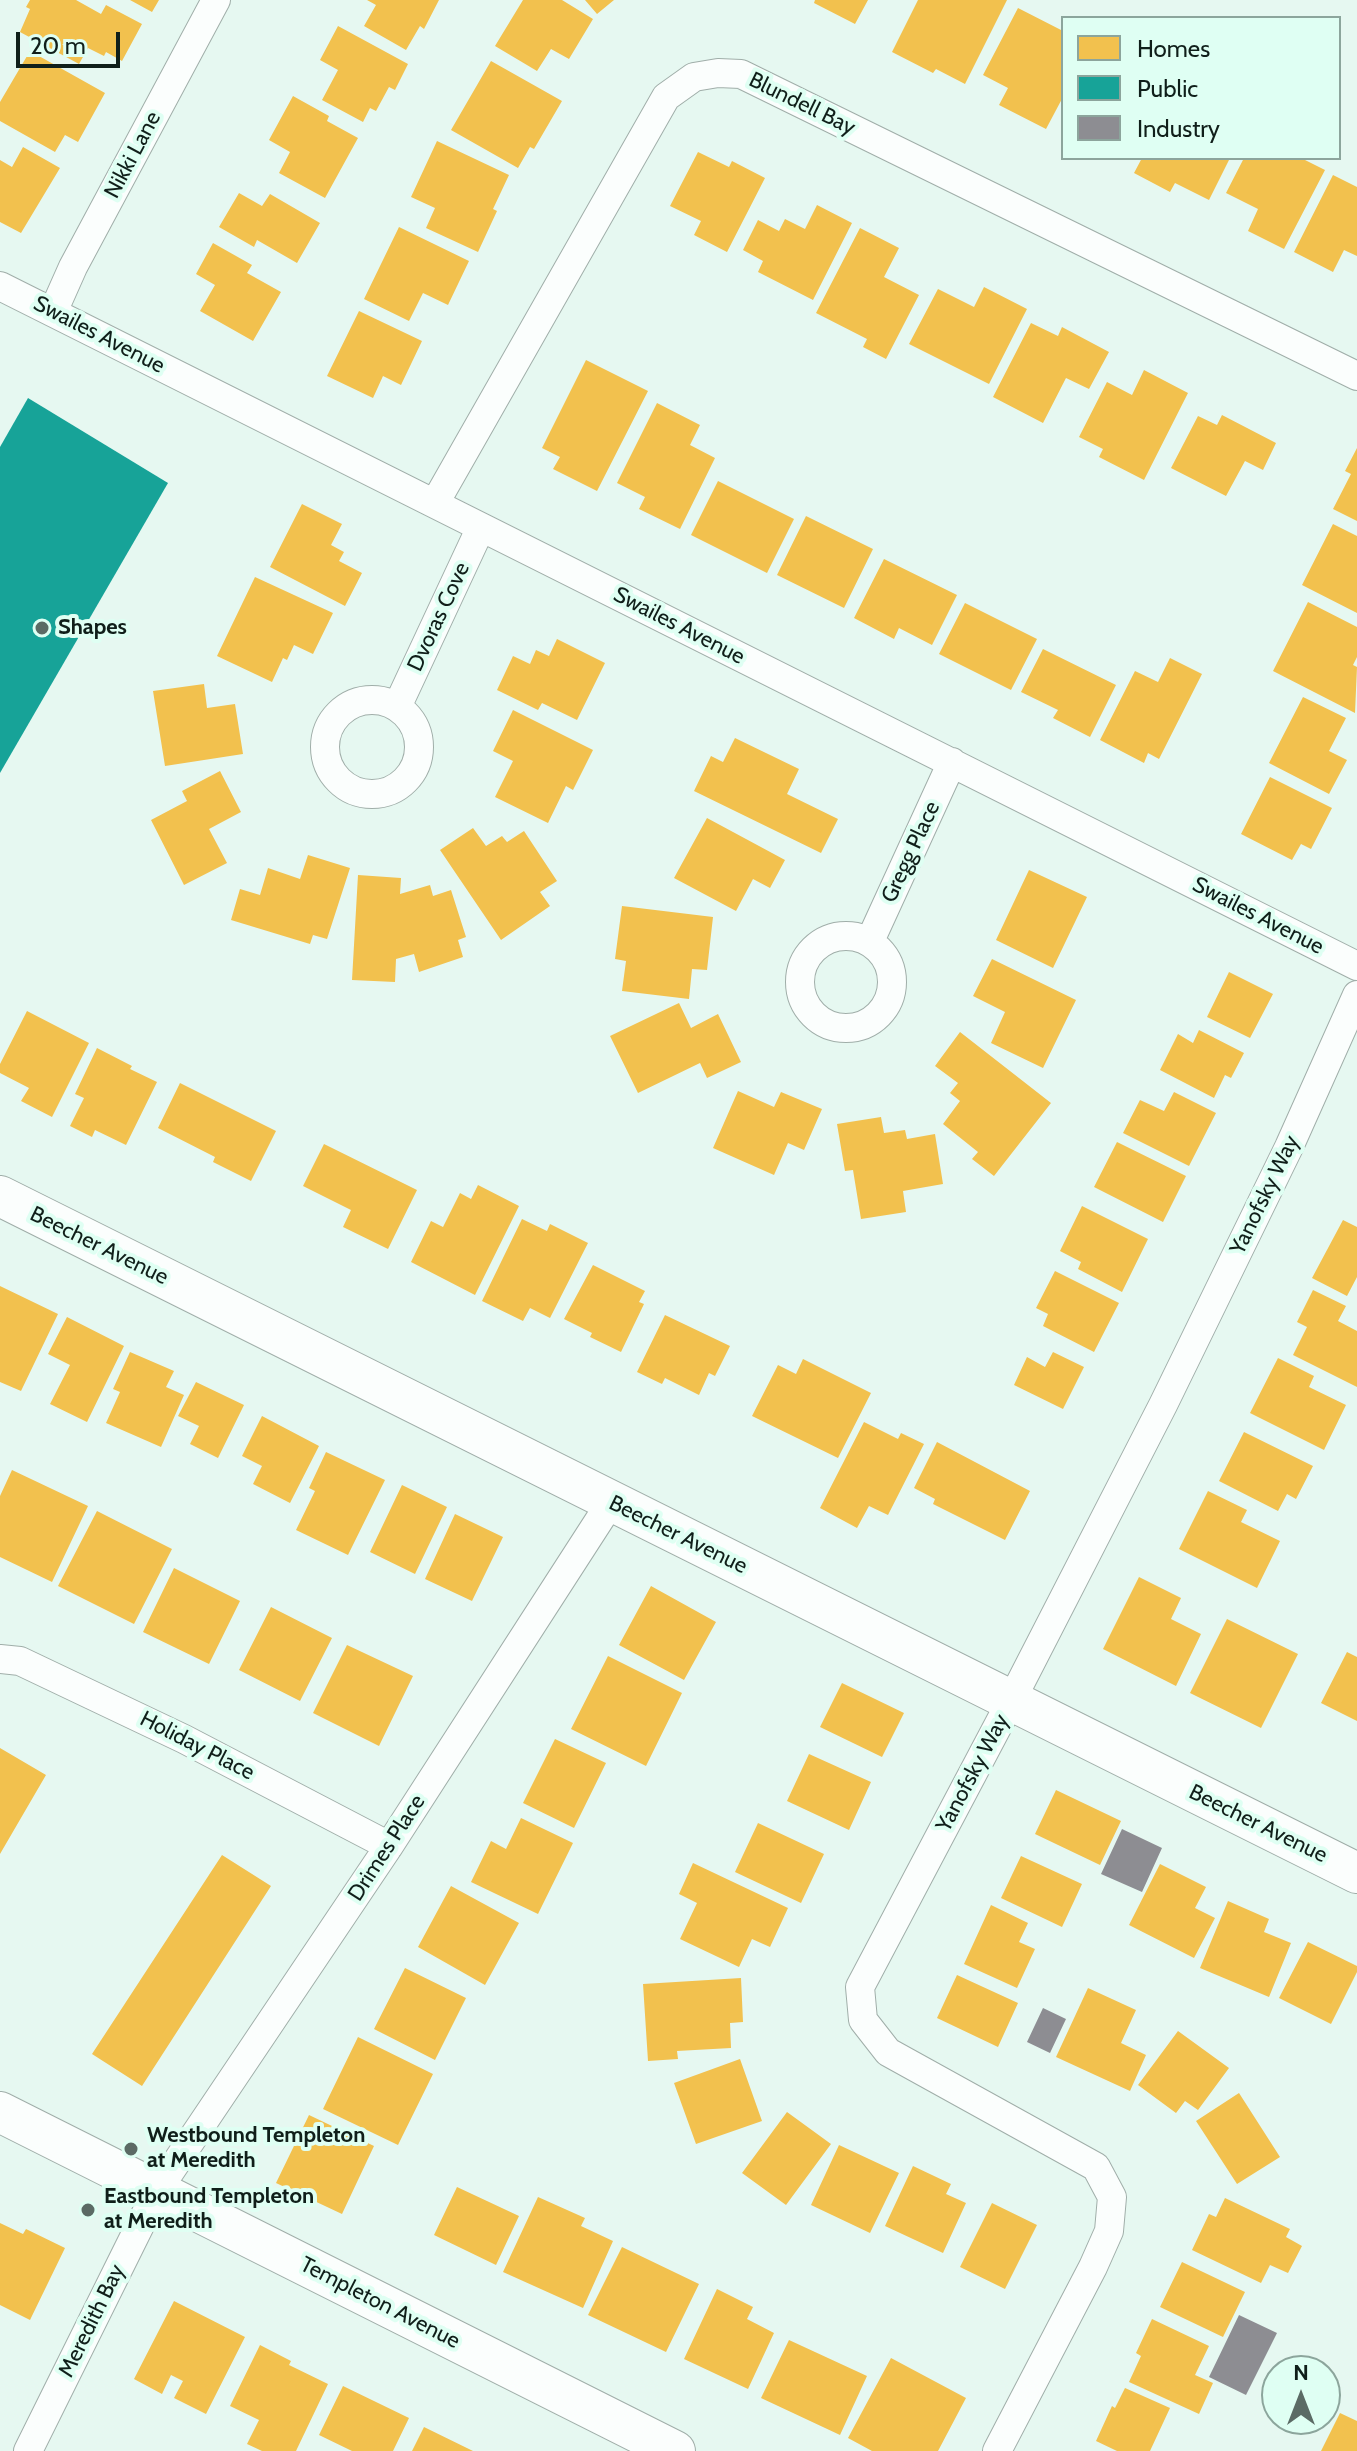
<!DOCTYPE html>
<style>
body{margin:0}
#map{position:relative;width:1357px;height:2451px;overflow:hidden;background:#e6f8f1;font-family:Cabin,sans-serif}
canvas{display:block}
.legend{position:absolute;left:1061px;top:16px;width:280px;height:144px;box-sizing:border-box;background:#dffff3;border:2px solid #8ca59c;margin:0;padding:10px 14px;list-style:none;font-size:24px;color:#101f1a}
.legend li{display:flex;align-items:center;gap:16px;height:40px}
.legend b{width:40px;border:2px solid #8ca59c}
.north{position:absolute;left:1261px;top:2355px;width:80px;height:80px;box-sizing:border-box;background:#dffff3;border:2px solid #8ca59c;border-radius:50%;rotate:0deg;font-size:22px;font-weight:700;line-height:32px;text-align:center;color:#101f1a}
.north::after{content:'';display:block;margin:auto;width:28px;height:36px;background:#5b6b65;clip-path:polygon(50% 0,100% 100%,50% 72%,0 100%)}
.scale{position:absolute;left:16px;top:32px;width:104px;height:36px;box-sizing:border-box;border:4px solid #101f1a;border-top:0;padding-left:10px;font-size:24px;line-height:28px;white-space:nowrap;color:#101f1a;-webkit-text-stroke:6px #dffff3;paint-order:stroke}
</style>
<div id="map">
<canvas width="1357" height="2451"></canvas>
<ul class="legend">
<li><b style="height:22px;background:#f2c14e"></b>Homes</li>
<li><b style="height:22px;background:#17a398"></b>Public</li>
<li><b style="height:22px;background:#8d8d92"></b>Industry</li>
</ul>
<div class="north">N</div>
<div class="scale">20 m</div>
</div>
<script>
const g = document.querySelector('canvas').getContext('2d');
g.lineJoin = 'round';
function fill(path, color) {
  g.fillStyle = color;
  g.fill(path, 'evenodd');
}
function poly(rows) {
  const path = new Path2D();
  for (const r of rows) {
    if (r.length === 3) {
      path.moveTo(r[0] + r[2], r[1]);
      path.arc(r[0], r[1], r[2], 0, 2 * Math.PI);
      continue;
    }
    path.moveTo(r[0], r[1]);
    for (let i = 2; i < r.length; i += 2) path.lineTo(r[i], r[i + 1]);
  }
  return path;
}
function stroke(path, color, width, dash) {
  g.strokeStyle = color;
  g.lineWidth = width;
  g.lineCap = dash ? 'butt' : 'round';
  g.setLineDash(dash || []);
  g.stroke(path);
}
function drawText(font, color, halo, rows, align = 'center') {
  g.font = font + ' Cabin,sans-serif';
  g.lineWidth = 8;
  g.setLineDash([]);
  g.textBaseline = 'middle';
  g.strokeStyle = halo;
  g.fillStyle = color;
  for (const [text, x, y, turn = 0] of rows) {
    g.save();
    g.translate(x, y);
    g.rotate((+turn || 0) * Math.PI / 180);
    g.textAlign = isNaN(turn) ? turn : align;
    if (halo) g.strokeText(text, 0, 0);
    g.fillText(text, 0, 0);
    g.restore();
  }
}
const homes = poly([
 [30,0,76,0,101,14,106,5,142,24,122,61,106,52,104,56,88,48,79,64,20,32,30,9,26,7],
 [130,0,159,0,152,12],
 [367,0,439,0,424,29,420,26,406,50,364,26,376,5],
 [523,0,562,0,593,19,569,59,551,49,537,71,495,46],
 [585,0,614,0,597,14],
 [815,0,868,0,855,24,814,3],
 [918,0,1007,0,965,84,936,69,933,73,892,52],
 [1018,8,1063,31,1063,97,1046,129,999,105,1008,88,983,75],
 [338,26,408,64,395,90,389,87,376,111,370,108,363,122,322,100,338,70,320,60],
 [30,51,105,93,78,142,65,135,55,152,0,121,0,102],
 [491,61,562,101,534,149,530,147,518,168,451,130],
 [293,96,329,116,327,121,358,138,325,198,279,173,290,152,269,140],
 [437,141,509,175,493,209,497,211,478,252,426,228,435,208,411,197],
 [23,147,60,168,21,233,0,222,0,160,12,167],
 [698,152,729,167,732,161,765,178,727,252,694,235,701,221,670,206],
 [1142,158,1230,158,1209,200,1175,183,1170,192,1134,173],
 [1244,158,1301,158,1325,170,1284,249,1248,231,1258,209,1226,193],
 [1333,175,1357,187,1357,256,1344,250,1333,272,1294,252],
 [239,193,262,206,270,194,320,223,297,263,257,240,254,247,219,227],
 [817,205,852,223,813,300,758,272,763,261,743,250,758,220,779,231,785,219,805,229],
 [399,227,469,261,448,305,423,293,409,321,364,299],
 [860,228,899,248,884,277,919,295,886,359,863,347,867,339,816,313],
 [213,243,252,265,247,273,281,292,253,341,200,311,215,285,196,274],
 [984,287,1027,309,989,384,909,344,938,289,974,307],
 [359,311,422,341,401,385,383,376,373,398,327,376],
 [1031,323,1058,336,1062,327,1109,352,1089,389,1066,378,1043,423,993,397],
 [586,360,648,391,597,491,553,469,560,457,542,448],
 [1144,370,1188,393,1144,480,1099,457,1103,449,1079,437,1107,382,1132,395],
 [657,403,700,425,690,445,715,458,680,529,639,509,645,497,617,483],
 [1222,415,1276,443,1263,470,1245,461,1226,496,1171,468,1198,416,1217,425],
 [1357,448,1357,521,1333,509,1351,474,1345,471],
 [718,481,794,519,767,573,691,535],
 [302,504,342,524,331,545,344,552,339,561,362,573,345,606,270,567],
 [806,516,873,549,844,608,777,575],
 [1333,524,1357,536,1357,613,1302,585],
 [884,559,957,595,932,645,899,628,894,639,854,618],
 [255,577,333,613,313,654,294,645,287,660,283,658,272,682,217,656],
 [1308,602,1357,627,1357,657,1353,665,1357,667,1355,713,1273,671],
 [965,603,1037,639,1011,690,939,654],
 [557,639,605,663,577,720,542,703,538,710,497,690,513,656,530,664,536,650,549,656],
 [1043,649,1116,685,1090,737,1053,718,1058,710,1021,692],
 [1170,658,1202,674,1159,759,1148,753,1144,763,1100,740,1135,671,1158,682],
 [204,684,207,708,235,704,243,754,165,766,153,691],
 [1303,697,1346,718,1329,751,1347,760,1329,794,1269,763],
 [513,710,593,750,573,790,566,786,548,823,495,797,513,761,493,751],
 [735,738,799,769,787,794,838,819,821,853,694,791,711,756,723,762],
 [220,771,241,812,209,829,227,863,184,885,151,820,187,801,182,791],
 [1270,777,1332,808,1311,849,1301,844,1292,860,1241,834],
 [707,818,785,860,770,888,753,879,736,911,674,878],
 [473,828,486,846,502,836,507,842,524,831,557,881,540,892,550,906,501,940,440,850],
 [308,855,350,868,327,939,313,935,310,944,231,920,240,889,260,895,268,868,300,879],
 [1029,870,1087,897,1053,968,996,940],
 [358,875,401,878,400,894,430,885,433,896,451,890,466,937,458,940,463,957,419,972,414,954,396,959,395,982,352,980],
 [622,906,713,917,707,970,692,969,689,999,622,991,626,961,615,959],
 [992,959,1076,1000,1043,1068,991,1043,1005,1012,973,996],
 [1229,972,1273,994,1250,1038,1207,1017],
 [679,1003,691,1028,718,1014,741,1062,707,1078,700,1063,638,1093,610,1036],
 [27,1011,89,1043,52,1117,21,1101,29,1088,0,1073,0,1064],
 [1199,1030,1244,1053,1231,1078,1225,1075,1214,1098,1160,1070,1178,1034,1193,1043],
 [960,1032,1051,1103,994,1176,972,1159,978,1152,943,1124,960,1101,950,1093,958,1083,935,1066],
 [97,1048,132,1066,130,1069,157,1082,126,1145,95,1130,92,1137,70,1126,84,1098,75,1094],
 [180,1083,276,1131,251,1181,213,1162,215,1157,158,1128],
 [738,1091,774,1107,781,1092,822,1109,804,1150,788,1143,774,1175,713,1148],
 [1174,1092,1216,1113,1189,1166,1123,1133,1140,1100,1164,1111],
 [881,1117,884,1133,905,1130,907,1139,935,1134,943,1184,903,1191,906,1212,861,1219,853,1170,845,1171,837,1124],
 [1117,1142,1186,1176,1163,1222,1094,1187],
 [324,1144,417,1190,388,1249,343,1227,351,1210,303,1186],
 [478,1185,519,1206,475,1295,411,1262,431,1221,443,1227,460,1193,471,1199],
 [1082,1206,1148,1239,1122,1292,1078,1269,1081,1262,1060,1251],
 [522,1219,547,1231,550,1224,588,1243,550,1318,530,1308,523,1321,482,1301],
 [1343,1220,1357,1227,1357,1277,1347,1296,1312,1278],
 [593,1265,645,1291,639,1302,644,1304,621,1352,590,1337,592,1333,564,1319],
 [1055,1271,1119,1303,1094,1352,1043,1326,1048,1314,1036,1308],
 [0,1286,58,1314,21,1391,0,1382],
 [1313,1290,1346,1306,1338,1321,1357,1331,1357,1387,1293,1355,1307,1327,1297,1322],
 [665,1315,730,1346,715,1376,709,1373,699,1395,665,1378,662,1384,637,1372],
 [67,1317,124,1346,87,1422,50,1404,70,1365,48,1354],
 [130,1352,174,1371,166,1387,184,1395,161,1447,106,1423,120,1392,113,1389],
 [1053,1352,1084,1367,1063,1409,1014,1385,1027,1357,1045,1367],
 [1278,1358,1314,1376,1309,1387,1346,1405,1324,1450,1250,1413],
 [803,1359,871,1393,838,1458,752,1416,778,1365,796,1374],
 [196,1382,244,1405,218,1458,190,1444,199,1426,178,1416],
 [262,1416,319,1446,290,1503,253,1484,262,1466,242,1456],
 [864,1422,898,1439,901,1433,924,1444,888,1515,869,1506,857,1528,820,1508],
 [1244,1432,1313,1466,1296,1499,1287,1494,1278,1511,1219,1481],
 [937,1442,1030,1491,1005,1540,933,1504,935,1499,914,1488],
 [326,1452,385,1480,348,1555,296,1530,315,1491,309,1488],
 [12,1470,88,1506,52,1582,0,1557,0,1496],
 [402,1485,447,1507,415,1574,370,1552],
 [1208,1491,1247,1510,1241,1522,1280,1541,1257,1588,1179,1549],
 [97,1511,172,1549,134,1624,58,1586],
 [455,1514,503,1537,472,1601,425,1579],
 [174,1568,240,1601,209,1664,143,1632],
 [1139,1577,1181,1598,1171,1619,1201,1634,1176,1686,1103,1649],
 [651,1586,716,1622,684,1680,619,1645],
 [271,1607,332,1638,300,1701,239,1670],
 [1227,1619,1298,1654,1261,1728,1190,1693],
 [347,1645,413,1676,379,1746,313,1713],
 [1347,1652,1357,1657,1357,1721,1321,1703],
 [608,1656,682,1693,646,1766,571,1729],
 [842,1683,904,1713,882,1757,820,1727],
 [555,1739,606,1763,574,1828,523,1803],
 [0,1748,46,1775,0,1854],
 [809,1754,871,1782,849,1830,787,1801],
 [1056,1790,1121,1821,1100,1865,1035,1834],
 [521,1818,573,1843,538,1914,471,1882,491,1841,506,1849],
 [758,1823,824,1854,801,1903,735,1872],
 [222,1855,271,1886,142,2086,92,2054],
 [1021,1856,1082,1884,1062,1927,1001,1898],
 [693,1863,788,1908,770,1947,752,1939,739,1967,680,1939,697,1903,679,1894],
 [1160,1864,1206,1887,1195,1908,1215,1918,1194,1958,1129,1925],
 [451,1886,519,1923,485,1985,418,1947],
 [1228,1901,1269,1919,1264,1932,1291,1943,1269,1997,1200,1968],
 [991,1905,1028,1923,1019,1942,1035,1949,1017,1988,964,1964],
 [1308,1942,1357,1966,1357,1972,1331,2024,1279,1998],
 [405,1968,466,1998,435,2060,374,2029],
 [957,1975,1018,2003,998,2047,937,2018],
 [741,1978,743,2022,730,2023,731,2048,677,2051,678,2059,648,2061,643,1984],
 [1088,1988,1136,2010,1121,2043,1146,2055,1130,2091,1056,2057],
 [1178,2031,1229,2068,1198,2110,1185,2101,1176,2113,1138,2085],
 [358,2037,433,2074,398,2145,323,2109],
 [740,2059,762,2121,696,2144,674,2083],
 [1239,2093,1280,2157,1237,2184,1196,2121],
 [787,2112,831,2144,786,2205,742,2173],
 [309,2115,374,2146,342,2214,276,2183],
 [839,2145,899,2173,870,2233,811,2205],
 [913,2166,951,2184,946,2194,966,2203,943,2253,885,2226],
 [457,2187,519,2216,496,2265,434,2235],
 [538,2197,585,2218,581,2226,613,2241,583,2308,503,2272],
 [1225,2198,1290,2229,1286,2237,1302,2246,1288,2273,1270,2265,1261,2283,1192,2250,1209,2214,1216,2217],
 [992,2203,1037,2225,1005,2289,960,2267],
 [0,2223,23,2234,26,2229,65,2248,30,2320,0,2305],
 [622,2247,699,2284,666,2352,588,2315],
 [1182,2262,1245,2292,1223,2337,1160,2307],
 [717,2289,753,2307,747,2319,774,2333,748,2389,684,2359],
 [174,2301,245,2337,206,2414,174,2398,183,2381,171,2375,162,2394,134,2379],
 [1152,2319,1209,2346,1195,2375,1213,2383,1199,2414,1129,2382,1141,2356,1136,2353],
 [789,2340,867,2376,840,2435,761,2398],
 [260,2345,291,2361,289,2365,328,2384,296,2451,262,2451,247,2444,259,2420,230,2406],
 [891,2358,966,2398,938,2451,872,2451,848,2438],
 [343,2386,409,2418,393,2451,352,2451,319,2435],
 [1125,2388,1170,2408,1150,2451,1117,2451,1096,2441,1112,2406,1115,2408],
 [1340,2413,1357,2421,1357,2451,1321,2451],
 [424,2427,473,2451,412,2451]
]);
const public = poly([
 [28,398,168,483,0,773,0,447]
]);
const industry = poly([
 [1122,1829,1162,1848,1142,1892,1101,1874],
 [1043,2008,1066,2019,1050,2053,1027,2042],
 [1239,2315,1277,2333,1246,2395,1209,2377]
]);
const street = poly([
 [0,286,1357,966],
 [53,312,73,267,216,0],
 [435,503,666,97,694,77,718,73,741,74,1357,376],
 [372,747,47],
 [397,707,481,527],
 [846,982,46],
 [870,941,952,762],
 [0,1659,20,1661,184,1739,389,1846],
 [28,2451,157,2191,389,1846,611,1502],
 [997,2451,1093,2267,1109,2231,1112,2197,1096,2167,888,2052,863,2020,860,1987,1011,1701,1163,1405,1289,1147,1357,995]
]);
const secondary = poly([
 [0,1196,1357,1873],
 [0,2112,675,2451]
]);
const markers = [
 [42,628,8,"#5b6b65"],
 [131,2149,8,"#5b6b65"],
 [88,2210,8,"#5b6b65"]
];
const streetNames = [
 ["Blundell Bay",802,104,26],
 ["Nikki Lane",133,155,-62],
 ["Swailes Avenue",99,335,27],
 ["Dvoras Cove",439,617,-65],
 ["Swailes Avenue",679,626,27],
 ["Gregg Place",911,852,-65],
 ["Swailes Avenue",1258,916,27],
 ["Yanofsky Way",1265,1195,-64],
 ["Beecher Avenue",99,1246,26],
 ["Beecher Avenue",678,1535,26],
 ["Holiday Place",197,1746,27],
 ["Yanofsky Way",973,1773,-62],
 ["Beecher Avenue",1258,1824,26],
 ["Drimes Place",387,1848,-57],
 ["Templeton Avenue",380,2303,27],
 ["Meredith Bay",92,2321,-64]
];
const poiNames = [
 ["Shapes",58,628],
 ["Westbound Templeton",147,2136],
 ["at Meredith",147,2161],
 ["Eastbound Templeton",104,2197],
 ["at Meredith",104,2222]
];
fill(homes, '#f2c14e');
fill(public, '#17a398');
fill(industry, '#8d8d92');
stroke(street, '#a0aea9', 30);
stroke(secondary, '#a0aea9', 42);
stroke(street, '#fbfefd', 28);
stroke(secondary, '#fbfefd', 40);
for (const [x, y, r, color] of markers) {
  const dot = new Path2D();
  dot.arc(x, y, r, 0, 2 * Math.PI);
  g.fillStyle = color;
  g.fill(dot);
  stroke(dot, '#dffff3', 3);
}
drawText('22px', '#101f1a', '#dffff3', streetNames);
drawText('bold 22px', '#101f1a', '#dffff3', poiNames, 'left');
</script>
